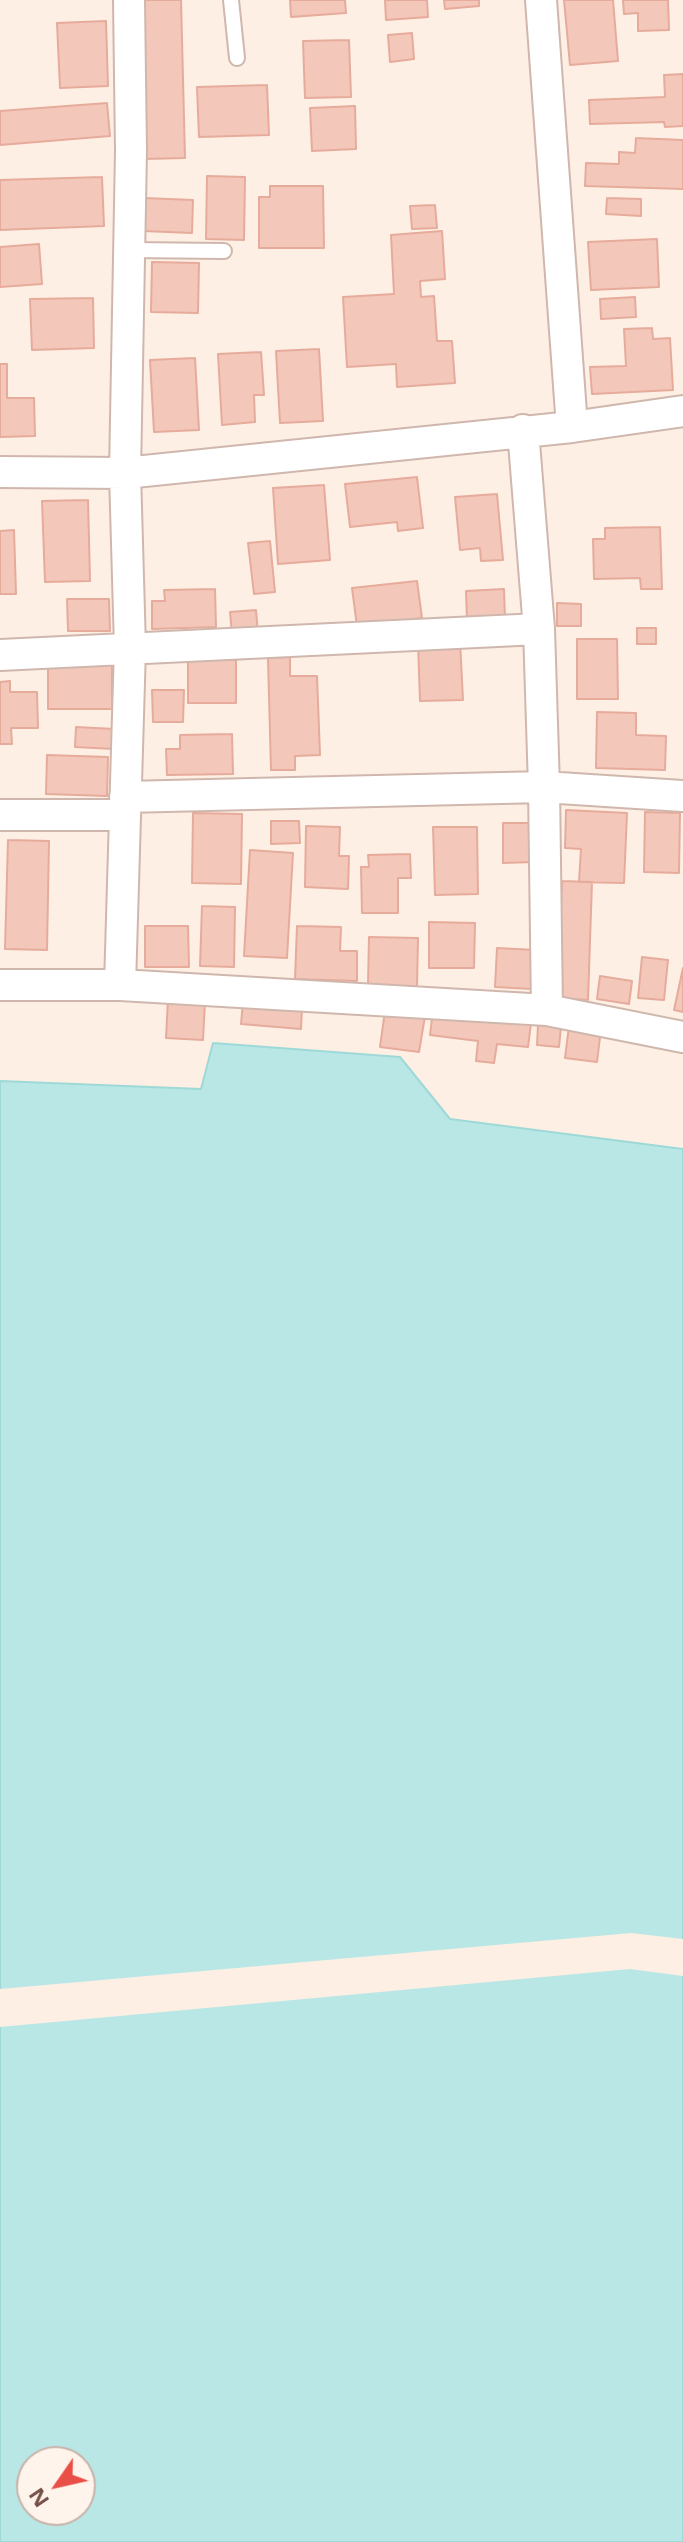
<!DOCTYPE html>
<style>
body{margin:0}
#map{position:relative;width:683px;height:2542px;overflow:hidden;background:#fdefe4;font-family:"Open Sans",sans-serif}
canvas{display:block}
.north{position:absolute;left:16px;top:2446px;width:80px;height:80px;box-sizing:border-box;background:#fff4eb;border:2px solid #c8b3aa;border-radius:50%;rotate:236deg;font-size:22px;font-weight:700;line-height:32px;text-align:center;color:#765149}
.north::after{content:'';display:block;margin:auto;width:28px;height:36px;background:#e94f46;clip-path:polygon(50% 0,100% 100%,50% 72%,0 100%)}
</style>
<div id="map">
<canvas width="683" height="2542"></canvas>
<div class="north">N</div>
</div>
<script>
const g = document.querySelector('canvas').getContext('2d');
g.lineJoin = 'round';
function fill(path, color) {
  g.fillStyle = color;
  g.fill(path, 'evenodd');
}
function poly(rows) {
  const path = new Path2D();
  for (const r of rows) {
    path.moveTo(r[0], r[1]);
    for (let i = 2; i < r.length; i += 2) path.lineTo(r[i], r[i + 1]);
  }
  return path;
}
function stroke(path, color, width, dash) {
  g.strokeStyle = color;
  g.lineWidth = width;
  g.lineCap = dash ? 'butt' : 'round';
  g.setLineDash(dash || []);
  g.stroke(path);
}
const water = poly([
 [213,1043,400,1057,450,1119,683,1149,683,2542,0,2542,0,1081,201,1089,213,1043],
 [32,2462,80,2462,80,2510,32,2510,32,2462]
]);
const pier = poly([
 [631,1933,683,1939,683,1976,630,1969,0,2027,0,1989]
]);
const building = poly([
 [140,0,181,0,185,158,144,159,140,0],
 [290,0,345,0,346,13,291,17,290,0],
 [385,0,427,0,428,17,386,20,385,0],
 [444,0,479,0,479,6,445,9,444,0],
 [564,0,613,0,618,61,570,65,564,0],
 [623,0,668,0,669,30,638,31,638,13,624,14,623,0],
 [106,21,108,86,60,88,57,23,106,21],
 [412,33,414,59,390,62,388,35,412,33],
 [349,40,351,97,305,98,303,41,349,40],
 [683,74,683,126,665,127,664,122,590,124,589,100,665,97,664,75,683,74],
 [267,85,269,135,199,137,197,87,267,85],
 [107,103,110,136,0,145,0,111,107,103],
 [355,106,356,149,312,151,310,108,355,106],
 [636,138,683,140,683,189,585,186,586,163,619,164,619,152,635,153,636,138],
 [207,176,245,177,244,240,206,239,207,176],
 [102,177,104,226,0,230,0,180,102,177],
 [270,186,323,186,324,248,259,248,259,197,270,197,270,186],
 [144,198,193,200,192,233,143,231,144,198],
 [607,198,641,199,641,216,606,214,607,198],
 [435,205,437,228,412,229,410,206,435,205],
 [442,231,445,279,420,281,421,297,434,296,437,341,452,341,455,383,397,387,396,364,347,367,343,297,394,294,391,235,442,231],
 [657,239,659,287,591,290,588,242,657,239],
 [39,244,42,284,0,287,0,247,39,244],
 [152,262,199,263,198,313,151,312,152,262],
 [635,297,636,317,601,319,600,299,635,297],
 [93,298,94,348,32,350,30,299,93,298],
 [652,328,653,339,670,338,673,390,592,394,590,367,626,366,624,329,652,328],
 [319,349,323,421,280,423,276,351,319,349],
 [261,352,264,395,254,395,255,422,222,425,218,354,261,352],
 [195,358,199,430,154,432,150,360,195,358],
 [0,364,7,364,7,398,34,398,35,436,0,437,0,364],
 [417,477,423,528,398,531,397,522,350,527,345,484,417,477],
 [324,485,330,560,278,564,273,488,324,485],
 [497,494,503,560,481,561,480,548,460,550,455,497,497,494],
 [88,500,90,581,45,582,42,501,88,500],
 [660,527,662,589,641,589,640,578,594,579,593,539,605,539,605,528,660,527],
 [14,530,16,594,0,594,0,531,14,530],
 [270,541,275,592,254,594,248,543,270,541],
 [417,581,422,618,357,626,352,588,417,581],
 [215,589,216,627,152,629,152,601,165,601,164,590,215,589],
 [504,589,505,619,467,620,466,591,504,589],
 [67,599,109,599,110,631,68,631,67,599],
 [557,603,581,604,581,626,557,626,557,603],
 [256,610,258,633,232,635,230,612,256,610],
 [637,628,656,628,656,644,637,644,637,628],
 [577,639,617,639,618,699,577,699,577,639],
 [460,641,463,700,420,701,418,643,460,641],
 [290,657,290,676,317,676,320,755,295,756,295,770,271,770,268,658,290,657],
 [188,659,236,660,236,703,188,703,188,659],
 [48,664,112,664,112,709,48,709,48,664],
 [10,681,10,692,37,692,38,728,11,728,12,744,0,744,0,682,10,681],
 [152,690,184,690,183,722,153,722,152,690],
 [597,712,636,713,636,735,666,736,665,770,596,768,597,712],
 [76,727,115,729,114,749,75,747,76,727],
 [232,734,233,774,167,775,166,749,180,749,180,735,232,734],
 [47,755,108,757,107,796,46,794,47,755],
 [566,810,627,813,624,883,579,882,581,849,565,848,566,810],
 [645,812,680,813,679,873,644,872,645,812],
 [193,813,242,814,241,884,192,883,193,813],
 [271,821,299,821,300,843,271,844,271,821],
 [503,823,532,823,533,862,503,863,503,823],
 [306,826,340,827,339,856,349,856,348,889,305,887,306,826],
 [433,827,477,827,478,894,435,895,433,827],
 [8,840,49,841,47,950,5,949,8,840],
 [250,850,293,853,287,958,244,956,250,850],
 [410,854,411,878,398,878,398,913,362,913,361,867,369,867,368,855,410,854],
 [562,881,592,882,588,1000,557,998,562,881],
 [202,906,235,907,234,967,200,966,202,906],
 [429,922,475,923,474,968,429,968,429,922],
 [145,926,188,926,189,967,145,967,145,926],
 [297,926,341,927,340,951,357,951,357,981,295,979,297,926],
 [369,937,418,938,417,987,368,985,369,937],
 [497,948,535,950,532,989,495,987,497,948],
 [642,957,668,960,664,1000,638,998,642,957],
 [683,968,683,1012,674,1010,683,968],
 [600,976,632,981,629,1004,597,999,600,976],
 [168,999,205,1001,203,1040,166,1038,168,999],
 [243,1002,302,1007,301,1029,241,1024,243,1002],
 [433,1010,531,1023,528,1047,497,1044,494,1063,476,1061,478,1041,430,1035,433,1010],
 [385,1011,425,1016,419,1052,380,1047,385,1011],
 [538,1025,561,1026,559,1047,537,1045,538,1025],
 [569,1026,601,1029,597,1062,565,1058,569,1026]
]);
const service = poly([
 [231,0,237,58],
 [129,250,224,251]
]);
const minor = poly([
 [541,0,572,427],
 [523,430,539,629,544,787,547,1010],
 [0,472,125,473,572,427,683,411],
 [0,655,539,629],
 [125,797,544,787,683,796],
 [0,815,124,815],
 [0,985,120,985,547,1010,683,1037],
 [120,985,130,648,125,473,131,151,129,0]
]);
fill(water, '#b8e7e6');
stroke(water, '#9ed9d8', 2);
fill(pier, '#fdefe4');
fill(building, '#f3c8bb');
stroke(building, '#e6ab9b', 2);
stroke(service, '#d0b7ad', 18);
stroke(minor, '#d0b7ad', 34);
stroke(service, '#fff', 14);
stroke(minor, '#fff', 30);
</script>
